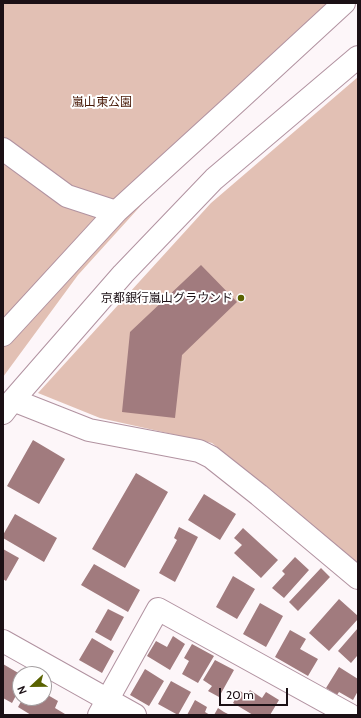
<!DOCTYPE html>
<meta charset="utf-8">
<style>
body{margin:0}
#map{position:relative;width:361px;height:718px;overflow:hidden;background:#fdf6f9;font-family:Cabin,sans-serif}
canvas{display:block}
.frame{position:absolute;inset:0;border:4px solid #1b1015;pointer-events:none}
.north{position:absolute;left:12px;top:666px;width:40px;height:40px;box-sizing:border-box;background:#fff;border:1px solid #a49fa1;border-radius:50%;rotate:248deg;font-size:11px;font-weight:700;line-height:16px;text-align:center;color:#1b1015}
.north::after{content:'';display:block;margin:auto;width:14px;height:18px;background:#596200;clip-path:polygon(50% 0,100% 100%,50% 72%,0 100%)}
.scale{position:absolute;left:219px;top:688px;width:69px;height:18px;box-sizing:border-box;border:2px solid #1b1015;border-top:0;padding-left:5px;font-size:12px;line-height:14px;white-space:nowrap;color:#1b1015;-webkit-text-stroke:3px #fff;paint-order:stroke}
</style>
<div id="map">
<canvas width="361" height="718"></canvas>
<div class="frame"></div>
<div class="north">N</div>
<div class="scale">20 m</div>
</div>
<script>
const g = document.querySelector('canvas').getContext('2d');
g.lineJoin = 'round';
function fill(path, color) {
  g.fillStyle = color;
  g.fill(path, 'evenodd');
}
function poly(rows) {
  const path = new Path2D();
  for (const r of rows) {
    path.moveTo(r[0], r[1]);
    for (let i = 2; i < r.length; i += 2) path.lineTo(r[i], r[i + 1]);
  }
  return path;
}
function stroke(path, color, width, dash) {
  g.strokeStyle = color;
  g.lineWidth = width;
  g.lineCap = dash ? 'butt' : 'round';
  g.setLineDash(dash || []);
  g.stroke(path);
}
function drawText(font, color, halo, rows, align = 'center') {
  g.font = font + ' Cabin,"Noto Sans JP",sans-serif';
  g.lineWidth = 4;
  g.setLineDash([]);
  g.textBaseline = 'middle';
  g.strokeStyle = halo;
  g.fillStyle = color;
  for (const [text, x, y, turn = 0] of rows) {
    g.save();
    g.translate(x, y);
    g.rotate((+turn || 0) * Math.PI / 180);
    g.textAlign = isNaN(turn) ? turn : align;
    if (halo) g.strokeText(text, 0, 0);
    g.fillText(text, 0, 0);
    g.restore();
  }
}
const green = poly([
 [3,3,329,3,290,41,78,275,3,377],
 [358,77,358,564,212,443,100,418,38,393,211,203]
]);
const building = poly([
 [201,265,237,302,182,355,175,418,122,412,130,332],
 [33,440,65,459,39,504,7,486],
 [136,473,168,492,125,568,92,549],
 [204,494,236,514,220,540,188,520],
 [15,514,57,538,44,562,3,538,3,535],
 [179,527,198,537,175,582,159,573,177,540,174,538],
 [243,528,278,560,261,578,234,553,242,545,234,538],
 [3,549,19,558,6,581,3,579],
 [295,557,309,570,284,598,272,588,285,574,282,571],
 [94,564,140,590,128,612,81,585],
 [321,568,330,577,298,611,289,602],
 [233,576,255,589,237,619,216,607],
 [339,599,358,616,358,619,329,651,309,633],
 [260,603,283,616,266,647,243,634],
 [108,609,124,617,111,641,95,632],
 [358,628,358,657,357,656,351,663,338,651],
 [290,630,306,639,300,649,318,659,308,676,275,657],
 [173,636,185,644,170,670,147,656,156,641,167,647],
 [92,638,114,651,102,673,79,660],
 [192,644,214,656,198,683,182,674,189,661,184,658],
 [215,660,234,670,219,697,208,691,212,686,203,680],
 [3,664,20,674,20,688,12,703,3,698],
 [339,667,358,679,358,691,353,700,339,692,337,695,326,688],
 [145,669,164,681,149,706,130,695],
 [171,681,191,692,178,715,158,704],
 [250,690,262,698,266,692,279,700,270,715,253,715,233,703,240,691,247,695],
 [46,694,58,701,55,708,65,714,64,715,31,715,18,707,23,698,37,698,42,701],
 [195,700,207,707,205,712,210,715,187,715],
 [218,708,224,712,230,715,214,715]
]);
const minor = poly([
 [3,149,67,196,116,212],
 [3,335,116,212,242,97,344,3],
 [13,400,89,430,199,451,211,457,259,495,358,578],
 [3,413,13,400,123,274,214,179,358,57],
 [3,641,135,715],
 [99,715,158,609,350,715]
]);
const markers = [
 [241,298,4,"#596200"]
];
const parkNames = [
 ["嵐山東公園",102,102]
];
const poiNames = [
 ["京都銀行嵐山グラウンド",233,298]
];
fill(green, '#e2c0b4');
fill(building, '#a17b7e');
stroke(minor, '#b192a0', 24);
stroke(minor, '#fff', 22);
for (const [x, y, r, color] of markers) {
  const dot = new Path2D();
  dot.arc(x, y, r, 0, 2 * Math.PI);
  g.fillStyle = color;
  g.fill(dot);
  stroke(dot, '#fff', 1.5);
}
drawText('12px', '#471806', '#fff', parkNames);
drawText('12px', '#1b1015', '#fff', poiNames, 'right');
</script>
